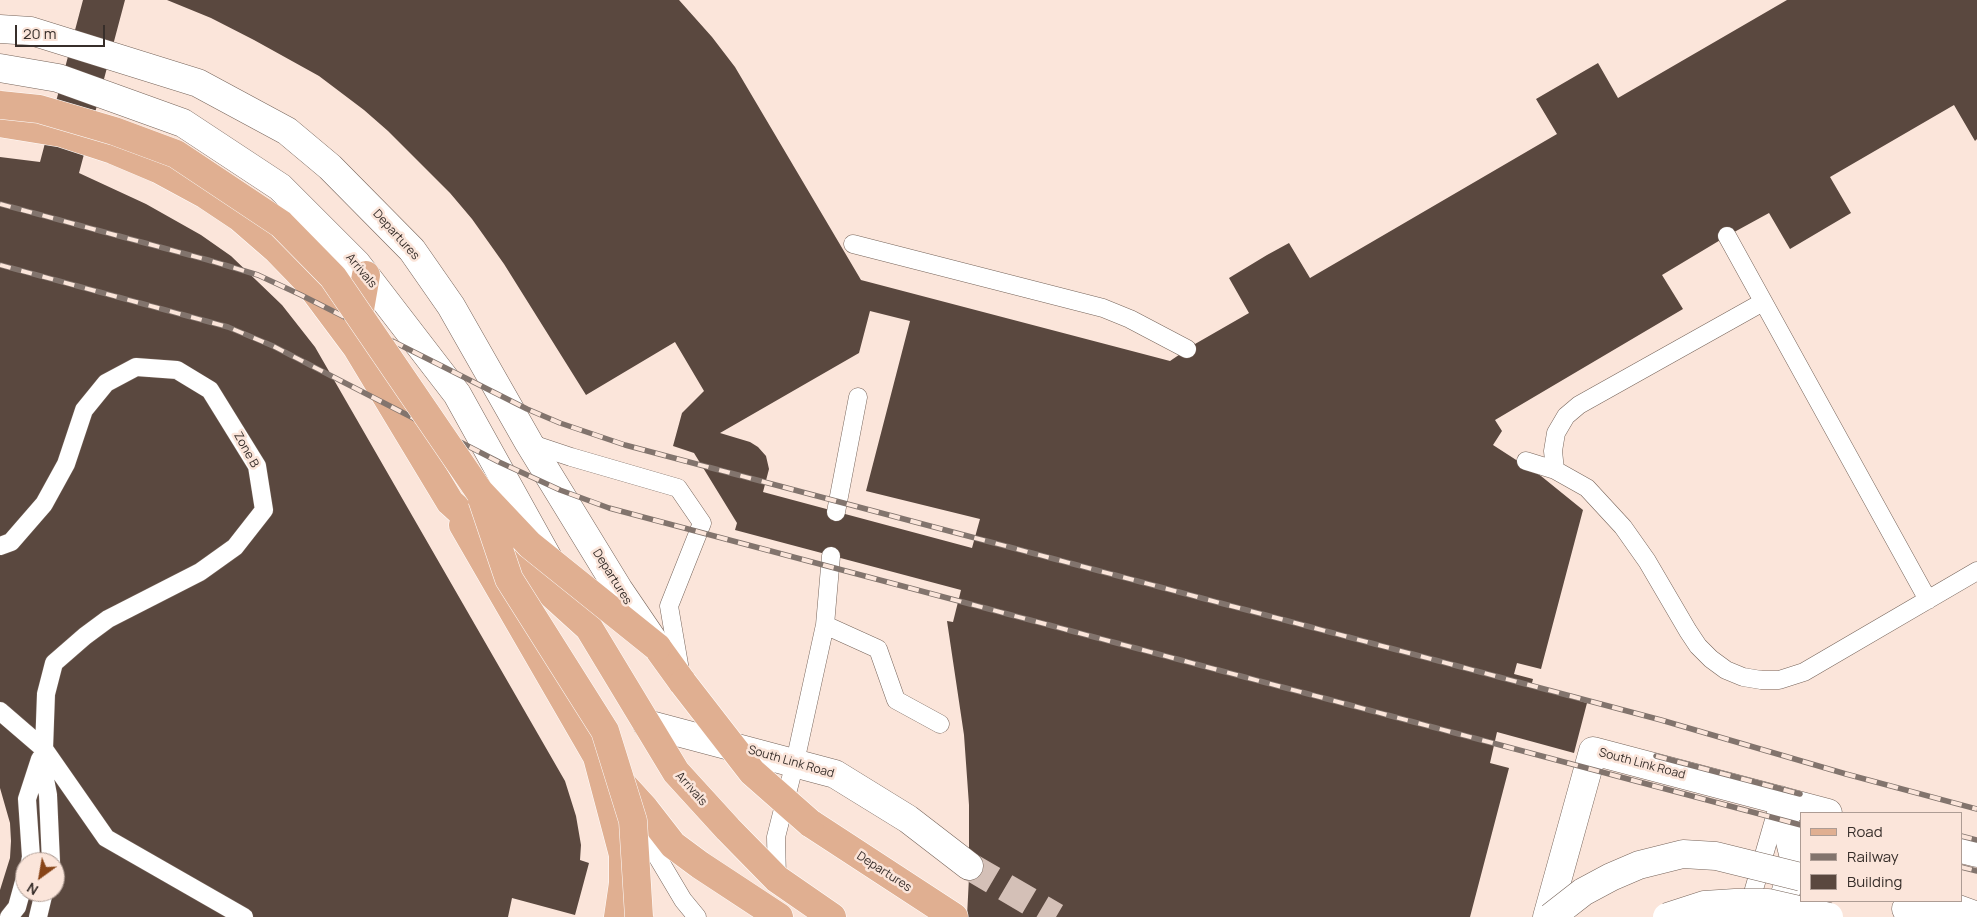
<!DOCTYPE html>
<style>
body{margin:0}
#map{position:relative;width:1977px;height:917px;overflow:hidden;background:#fbe5da;font-family:Manrope,sans-serif}
canvas{display:block}
.legend{position:absolute;left:1800px;top:812px;width:162px;height:90px;box-sizing:border-box;background:#fbe5da;border:1px solid #ad9c94;margin:0;padding:6px 9px;list-style:none;font-size:15px;color:#372e2a}
.legend li{display:flex;align-items:center;gap:10px;height:25px}
.legend b{width:25px;border:1px solid #ad9c94}
.north{position:absolute;left:15px;top:852px;width:50px;height:50px;box-sizing:border-box;background:#fbe5da;border:1px solid #ad9c94;border-radius:50%;rotate:212deg;font-size:14px;font-weight:700;line-height:20px;text-align:center;color:#372e2a}
.north::after{content:'';display:block;margin:auto;width:18px;height:22px;background:#884518;clip-path:polygon(50% 0,100% 100%,50% 72%,0 100%)}
.scale{position:absolute;left:15px;top:25px;width:90px;height:22px;box-sizing:border-box;border:2px solid #372e2a;border-top:0;padding-left:6px;font-size:15px;line-height:18px;white-space:nowrap;color:#372e2a;-webkit-text-stroke:4px #fbe5da;paint-order:stroke}
</style>
<div id="map">
<canvas width="1977" height="917"></canvas>
<ul class="legend">
<li><b style="height:6px;background:#e0af91"></b>Road</li>
<li><b style="height:6px;background:#82746d"></b>Railway</li>
<li><b style="height:14px;background:#5a483f"></b>Building</li>
</ul>
<div class="north">N</div>
<div class="scale">20 m</div>
</div>
<script>
const g = document.querySelector('canvas').getContext('2d');
g.lineJoin = 'round';
function fill(path, color) {
  g.fillStyle = color;
  g.fill(path, 'evenodd');
}
function poly(rows) {
  const path = new Path2D();
  for (const r of rows) {
    path.moveTo(r[0], r[1]);
    for (let i = 2; i < r.length; i += 2) path.lineTo(r[i], r[i + 1]);
  }
  return path;
}
function stroke(path, color, width, dash) {
  g.strokeStyle = color;
  g.lineWidth = width;
  g.lineCap = dash ? 'butt' : 'round';
  g.setLineDash(dash || []);
  g.stroke(path);
}
function drawText(font, color, halo, rows, align = 'center') {
  g.font = font + ' Manrope,sans-serif';
  g.lineWidth = 5;
  g.setLineDash([]);
  g.textBaseline = 'middle';
  g.strokeStyle = halo;
  g.fillStyle = color;
  for (const [text, x, y, turn = 0] of rows) {
    g.save();
    g.translate(x, y);
    g.rotate((+turn || 0) * Math.PI / 180);
    g.textAlign = isNaN(turn) ? turn : align;
    if (halo) g.strokeText(text, 0, 0);
    g.fillText(text, 0, 0);
    g.restore();
  }
}
const building = poly([
 [83,0,125,0,79,173,146,204,201,235,231,256,282,305,315,347,565,781,576,816,581,845,580,860,589,863,575,915,512,898,508,917,0,917,0,890,10,858,11,841,10,823,0,788,0,157,40,162],
 [25,862,55,862,55,892,25,892],
 [167,0,679,0,712,37,735,67,861,280,1170,361,1195,344,1249,313,1229,278,1267,255,1289,243,1310,278,1557,134,1536,99,1598,63,1618,98,1787,0,1977,0,1977,139,1975,141,1954,105,1830,177,1851,213,1790,249,1769,213,1727,236,1662,275,1683,309,1495,420,1502,431,1493,445,1541,476,1583,510,1541,669,1517,663,1514,674,1533,679,1531,687,1587,703,1574,753,1497,732,1490,763,1509,768,1470,917,967,917,969,877,969,805,964,735,947,621,953,622,961,590,735,530,737,523,694,453,673,446,682,413,704,391,675,342,586,395,504,264,472,219,450,193,388,131,364,110,319,76,254,40,211,18],
 [870,311,910,321,866,491,980,519,972,548,763,492,769,469,766,456,758,447,750,442,720,433,859,353]
]);
const tertiaryTunnel = poly([
 [969,866,1056,917]
]);
const service = poly([
 [1727,236,1928,600],
 [853,244,1103,308,1130,319,1187,349],
 [529,443,571,457,678,488,702,523,669,606,681,676],
 [1526,461,1555,470,1587,488,1623,527,1647,561,1688,631,1698,646,1711,659,1726,670,1743,677,1761,680,1779,680,1804,672,1977,571],
 [1555,470,1553,451,1556,433,1566,416,1579,405,1763,302],
 [836,512,858,397],
 [0,546,11,542,44,504,66,464,84,410,106,383,136,367,177,370,210,390,257,466,264,510,235,547,200,572,108,619,85,636,54,663,46,694,44,749,44,774,48,795,51,862],
 [831,556,825,625,878,649,896,700,940,724],
 [0,711,44,749,106,838,244,917],
 [636,821,683,900,697,917],
 [30,862,31,857,27,799,40,759],
 [777,879,776,837,795,762,825,625],
 [9,917,17,907,25,878],
 [38,917,44,892],
 [1746,917,1779,803]
]);
const tertiary = poly([
 [647,724,835,774,908,819,969,866],
 [1780,800,1795,862],
 [1961,849,1977,853],
 [1547,917,1593,751,1828,813],
 [1778,917,1795,862,1801,854]
]);
const secondary = poly([
 [0,29,31,31,198,83,287,131,330,167,412,250,451,306,529,443,619,590,653,640],
 [0,68,58,78,183,123,280,187,357,264,457,394,548,558],
 [1906,909,1955,908,1977,916]
]);
const primary = poly([
 [0,123,61,133,113,150,158,169,206,195,239,217,277,250,307,281,357,348,450,502,589,628,676,772,728,829,777,879,832,917],
 [356,332,366,275],
 [463,525,596,755,645,809,673,845,700,865,779,917],
 [657,647,683,683],
 [597,757,623,855,623,883,618,917],
 [810,823,954,917]
]);
const rail = poly([
 [0,204,208,260,258,275,301,295,527,409,560,423,625,445,1661,720,1846,774,1977,809],
 [0,265,228,327,273,346,499,462,560,490,609,508,1801,825],
 [1656,756,1800,794],
 [1961,836,1977,840],
 [1961,867,1977,871]
]);
const tertiaryBridge = poly([
 [1667,917,1704,905,1735,903,1768,903,1829,917]
]);
const secondaryBridge = poly([
 [1551,917,1583,892,1611,877,1639,865,1683,854,1716,856,1801,877]
]);
const primaryBridge = poly([
 [0,105,39,109,114,131,176,154,281,224,333,277,479,491,530,545,657,647],
 [482,499,509,579,605,731,633,821,639,917],
 [683,683,752,772,810,823]
]);
const streetNames = [
 ["Departures",396,235,48],
 ["Arrivals",361,271,50],
 ["Zone B",246,450,61],
 ["Departures",612,577,58],
 ["South Link Road",791,762,16],
 ["South Link Road",1642,764,15],
 ["Arrivals",691,789,48],
 ["Departures",884,872,33]
];
fill(building, '#5a483f');
stroke(tertiaryTunnel, '#d4c0b7', 28, [28, 14]);
stroke(service, '#76645a', 19);
stroke(tertiary, '#76645a', 29);
stroke(secondary, '#76645a', 29);
stroke(primary, '#fff', 29);
stroke(service, '#fff', 18);
stroke(tertiary, '#fff', 28);
stroke(secondary, '#fff', 28);
stroke(primary, '#e0af91', 28);
stroke(rail, '#82746d', 5.5);
stroke(rail, '#fbe5da', 4, [11]);
stroke(tertiaryBridge, '#76645a', 29, []);
stroke(secondaryBridge, '#76645a', 29, []);
stroke(primaryBridge, '#fff', 29, []);
stroke(tertiaryBridge, '#fff', 28);
stroke(secondaryBridge, '#fff', 28);
stroke(primaryBridge, '#e0af91', 28);
drawText('12px', '#372e2a', '#fbe5da', streetNames);
</script>
